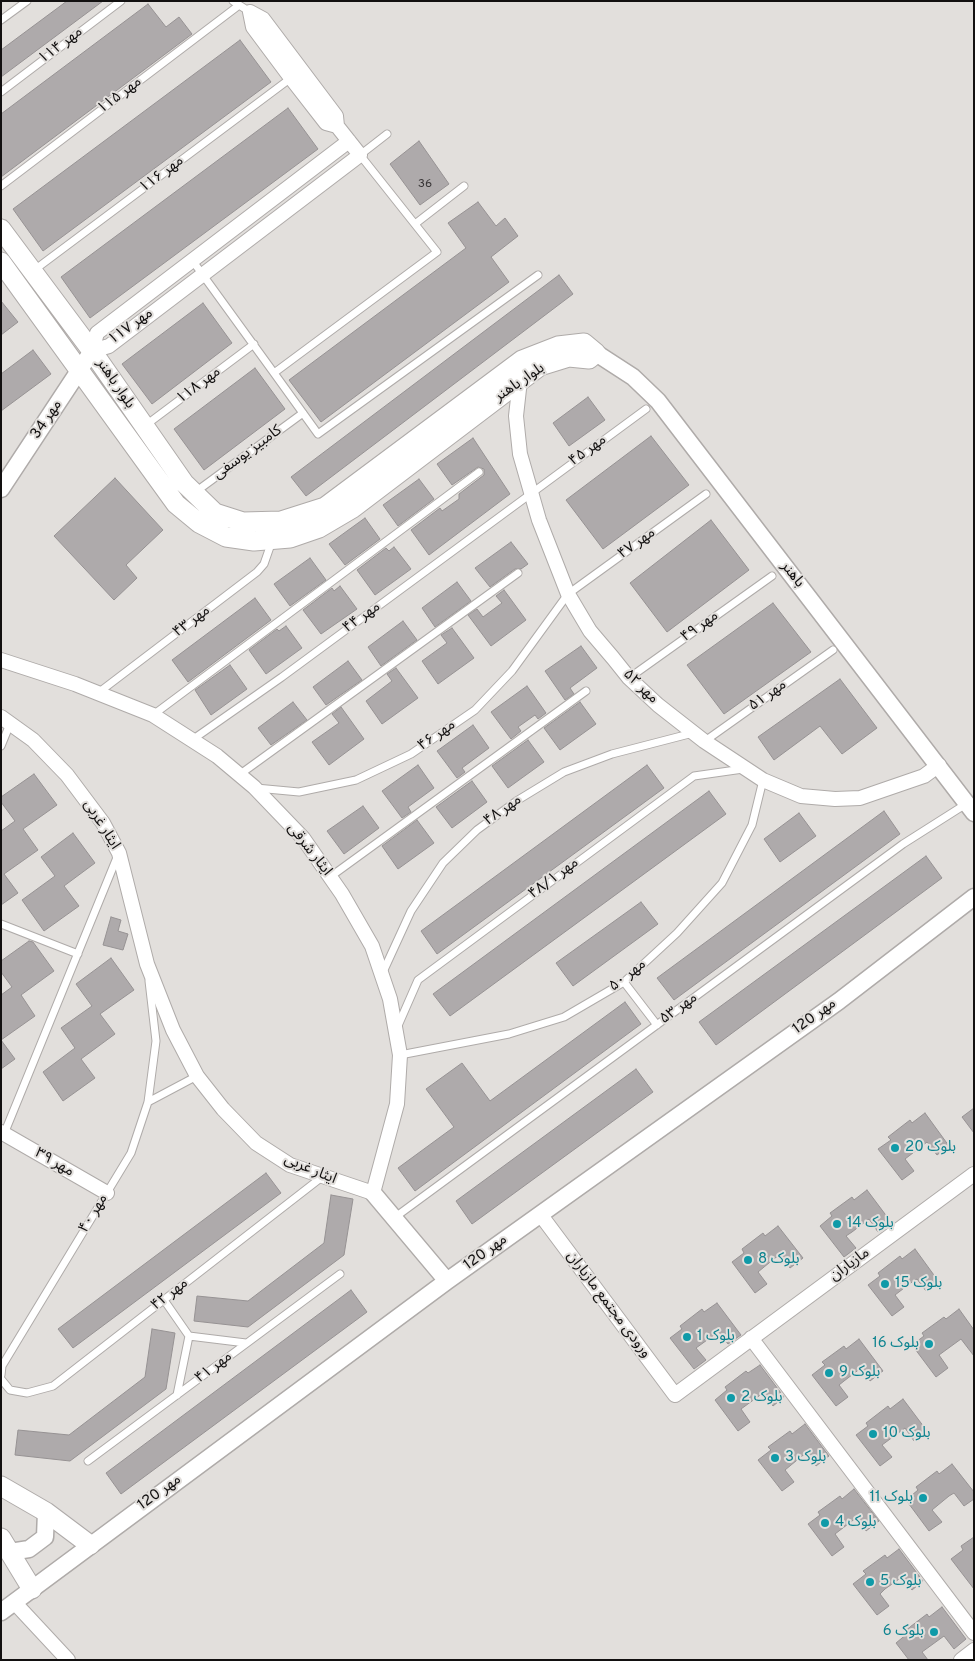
<!DOCTYPE html>
<meta charset="utf-8">
<style>
body{margin:0}
#map{position:relative;width:975px;height:1661px;overflow:hidden;background:#e2dfdc;font-family:Overpass,sans-serif}
canvas{display:block}
.frame{position:absolute;inset:0;border:2px solid #121010;pointer-events:none}
</style>
<div id="map">
<canvas width="975" height="1661"></canvas>
<div class="frame"></div>
</div>
<script>
const g = document.querySelector('canvas').getContext('2d');
g.lineJoin = 'round';
function fill(path, color) {
  g.fillStyle = color;
  g.fill(path, 'evenodd');
}
function poly(rows) {
  const path = new Path2D();
  for (const r of rows) {
    path.moveTo(r[0], r[1]);
    for (let i = 2; i < r.length; i += 2) path.lineTo(r[i], r[i + 1]);
  }
  return path;
}
function stroke(path, color, width, dash) {
  g.strokeStyle = color;
  g.lineWidth = width;
  g.lineCap = dash ? 'butt' : 'round';
  g.setLineDash(dash || []);
  g.stroke(path);
}
function drawText(font, color, halo, rows, align = 'center') {
  g.font = font + ' Overpass,"Noto Sans Arabic",sans-serif';
  g.lineWidth = 4;
  g.setLineDash([]);
  g.textBaseline = 'middle';
  g.strokeStyle = halo;
  g.fillStyle = color;
  for (const [text, x, y, turn = 0] of rows) {
    g.save();
    g.translate(x, y);
    g.rotate((+turn || 0) * Math.PI / 180);
    g.textAlign = isNaN(turn) ? turn : align;
    if (halo) g.strokeText(text, 0, 0);
    g.fillText(text, 0, 0);
    g.restore();
  }
}
const building = poly([
 [67,1,103,1,1,77,1,50,67,1],
 [148,4,166,27,179,17,192,34,1,177,1,114,148,4],
 [240,40,271,82,43,251,13,209,240,40],
 [288,108,318,149,90,318,61,277,288,108],
 [419,141,449,184,420,205,390,164,419,141],
 [478,202,496,226,505,218,518,236,491,257,509,282,321,422,289,380,466,248,448,223,478,202],
 [559,275,573,294,306,496,291,477,559,275],
 [1,301,18,322,1,335,1,301],
 [203,303,232,343,152,404,122,364,203,303],
 [33,350,51,374,1,411,1,374,33,350],
 [255,368,285,409,204,470,174,429,255,368],
 [588,397,605,420,569,446,553,423,588,397],
 [651,436,689,485,603,549,566,500,651,436],
 [473,438,510,494,429,555,411,530,440,508,442,511,459,499,459,494,484,475,484,469,478,467,452,485,437,464,473,438],
 [115,478,163,530,126,565,137,578,114,600,54,536,115,478],
 [419,479,434,499,398,526,383,505,419,479],
 [365,518,380,539,345,565,329,544,365,518],
 [711,520,749,570,667,632,630,583,711,520],
 [511,542,528,564,521,569,515,569,490,587,475,568,511,542],
 [394,547,411,569,375,595,357,570,386,548,389,551,394,547],
 [310,558,326,580,290,606,274,584,310,558],
 [457,582,471,601,435,627,422,608,457,582],
 [340,586,357,609,321,634,303,610,332,588,334,591,340,586],
 [504,590,526,620,491,646,468,615,477,609,483,617,502,603,496,596,504,590],
 [255,598,271,620,188,682,172,660,255,598],
 [773,603,811,652,724,714,687,665,773,603],
 [403,621,417,640,381,666,368,647,403,621],
 [286,626,302,648,266,674,249,650,277,629,279,631,286,626],
 [452,628,474,658,438,684,422,661,447,643,441,635,452,628],
 [581,646,597,668,570,688,574,694,565,700,545,671,581,646],
 [348,661,362,680,326,705,313,687,348,661],
 [230,665,247,689,211,715,195,690,230,665],
 [396,668,418,698,382,724,366,701,392,681,387,674,396,668],
 [840,679,877,728,842,754,820,726,774,760,758,737,840,679],
 [527,686,546,713,538,719,535,715,518,727,521,731,511,739,491,712,527,686],
 [293,702,307,720,271,745,258,728,293,702],
 [580,702,596,724,560,750,544,728,580,702],
 [341,707,364,739,329,765,312,742,339,723,332,714,341,707],
 [473,725,489,748,462,768,465,772,457,778,437,751,473,725],
 [528,740,544,762,508,788,492,766,528,740],
 [418,765,434,788,408,807,411,812,402,818,382,791,418,765],
 [647,765,664,788,437,954,421,931,647,765],
 [34,774,57,805,23,829,38,850,4,874,18,893,1,905,1,831,15,821,1,802,1,797,34,774],
 [472,781,487,802,452,828,436,807,472,781],
 [709,791,726,814,450,1016,433,994,709,791],
 [363,806,379,828,344,854,327,831,363,806],
 [884,811,900,834,674,1000,657,978,884,811],
 [799,813,816,836,780,862,764,839,799,813],
 [417,820,434,843,398,869,382,846,417,820],
 [73,833,95,863,64,886,79,906,44,931,22,900,55,876,41,857,73,833],
 [926,856,942,878,716,1045,699,1022,926,856],
 [641,902,658,924,573,986,556,963,641,902],
 [111,917,121,920,118,931,128,934,123,950,103,945,111,917],
 [29,941,33,942,54,971,21,995,35,1016,1,1040,15,1059,1,1069,1,995,12,987,1,972,1,961,29,941],
 [111,958,134,990,100,1014,115,1034,81,1059,95,1078,63,1101,43,1072,75,1048,61,1028,92,1006,76,984,111,958],
 [625,1002,641,1024,415,1191,398,1168,454,1127,426,1089,462,1063,490,1101,625,1002],
 [636,1069,653,1092,472,1224,456,1201,636,1069],
 [974,1108,974,1133,962,1117,974,1108],
 [925,1113,949,1146,937,1155,927,1142,922,1146,905,1159,914,1171,902,1180,878,1149,891,1140,888,1137,910,1120,912,1123,925,1113],
 [266,1173,281,1193,73,1348,58,1329,266,1173],
 [867,1190,891,1222,878,1232,869,1219,852,1232,846,1236,856,1248,844,1257,820,1226,832,1216,830,1213,852,1197,854,1200,867,1190],
 [331,1195,353,1199,344,1255,248,1327,194,1321,197,1296,248,1301,324,1243,331,1195],
 [778,1226,803,1258,790,1268,780,1255,775,1258,758,1272,767,1284,755,1293,732,1262,744,1253,742,1249,763,1233,765,1236,778,1226],
 [915,1249,939,1282,926,1291,917,1279,912,1282,895,1295,904,1307,892,1316,868,1285,880,1276,878,1273,900,1256,902,1259,915,1249],
 [351,1290,367,1312,121,1494,106,1473,351,1290],
 [717,1303,741,1335,728,1344,719,1332,714,1335,696,1348,706,1360,694,1369,670,1338,682,1329,680,1326,702,1309,704,1312,717,1303],
 [959,1309,974,1330,974,1356,961,1339,939,1355,948,1368,936,1377,912,1345,924,1336,922,1333,944,1317,946,1319,959,1309],
 [152,1329,175,1333,166,1389,70,1461,15,1455,18,1430,69,1435,145,1377,152,1329],
 [859,1339,883,1371,870,1381,861,1368,844,1381,839,1385,848,1397,836,1406,812,1375,825,1365,822,1362,844,1346,846,1349,859,1339],
 [760,1365,784,1397,773,1406,763,1393,741,1409,750,1422,738,1431,715,1400,727,1390,725,1387,746,1371,748,1373,760,1365],
 [903,1399,927,1431,914,1441,905,1428,882,1445,892,1457,880,1466,856,1435,868,1426,866,1423,888,1406,890,1409,903,1399],
 [805,1424,829,1456,816,1466,807,1453,802,1456,785,1470,794,1482,782,1491,758,1460,771,1450,768,1447,790,1431,792,1434,805,1424],
 [952,1464,974,1492,974,1499,964,1506,954,1493,949,1496,932,1510,942,1522,929,1531,906,1500,918,1490,916,1487,937,1471,939,1474,952,1464],
 [854,1489,879,1521,866,1531,856,1518,852,1521,835,1534,844,1547,832,1556,808,1524,820,1515,818,1512,840,1496,842,1499,854,1489],
 [974,1537,974,1589,951,1559,963,1550,961,1546,974,1537],
 [899,1549,923,1581,912,1590,902,1577,885,1589,880,1594,889,1606,877,1615,853,1584,866,1574,863,1571,885,1555,887,1558,899,1549],
 [942,1607,966,1639,954,1649,944,1636,922,1652,928,1660,909,1660,896,1643,908,1633,906,1630,927,1614,929,1617,942,1607]
]);
const service = poly([
 [233,1,250,12],
 [1,20,27,1],
 [1,92,121,1],
 [1,186,238,6],
 [415,224,464,186],
 [192,260,274,373,437,252,360,155,387,134],
 [33,271,291,78],
 [274,373,318,434,538,275],
 [146,425,254,344],
 [194,493,303,413],
 [629,678,772,576],
 [98,693,257,572,264,564,272,541],
 [153,715,479,472],
 [192,740,282,677,646,409],
 [705,741,833,650],
 [1,746,10,724],
 [239,775,518,573],
 [256,788,299,792,356,780,411,754,475,710,512,671,568,594,706,494],
 [330,877,586,691],
 [1,924,78,954],
 [383,972,411,911,443,863,477,830,518,800,564,772,612,754,693,733],
 [624,982,657,1025],
 [397,1028,418,980,694,776,743,769],
 [400,1055,509,1034,564,1017,624,982,677,933,722,883,752,825,763,780],
 [148,1102,197,1076],
 [4,1134,118,855],
 [394,1218,903,844,966,804],
 [164,1300,189,1336,177,1395],
 [189,1336,246,1343],
 [1,1375,2,1366,131,1153,148,1102,156,1041,149,981],
 [1,1379,10,1390,27,1393,53,1386,322,1177],
 [88,1461,340,1274]
]);
const minor = poly([
 [250,12,253,27,291,78,326,123,337,126],
 [92,351,109,346,360,155,337,126,336,116,263,19,250,12],
 [92,351,97,333,349,141],
 [520,380,516,416,520,454,539,520,568,594,590,631,613,658,629,678,658,705,704,741,763,780,801,796,835,799,860,798,924,776,939,765],
 [1,660,75,684,153,715,217,756,254,787,303,838,342,894,372,946,390,999,400,1055,397,1104,373,1193,290,1165,256,1143,223,1109,197,1076,173,1030,147,964,119,853,103,823,67,775,33,740,1,717],
 [1,1132,107,1193],
 [540,1214,675,1395,974,1174],
 [751,1338,974,1633],
 [14,1602,68,1660],
 [961,1660,974,1650]
]);
const tertiary = poly([
 [596,353,633,377,658,401,974,813],
 [1,489,92,351],
 [373,1193,447,1281],
 [10,1552,29,1549,45,1537,46,1512],
 [1,1612,447,1281,839,1001,974,897]
]);
const secondary = poly([
 [1,229,92,351,184,483,215,513,243,522,281,521,325,507,522,360,558,346,584,343,596,353,589,359,569,357,540,366,353,508,319,528,290,538,254,541,226,537,199,523,176,504,1,262],
 [1,1486,46,1512,90,1545],
 [1,1538,32,1589]
]);
const markers = [
 [895,1148,5,"#0f9aa8"],
 [837,1224,5,"#0f9aa8"],
 [748,1260,5,"#0f9aa8"],
 [885,1284,5,"#0f9aa8"],
 [687,1337,5,"#0f9aa8"],
 [929,1344,5,"#0f9aa8"],
 [829,1373,5,"#0f9aa8"],
 [731,1398,5,"#0f9aa8"],
 [873,1434,5,"#0f9aa8"],
 [775,1458,5,"#0f9aa8"],
 [923,1498,5,"#0f9aa8"],
 [825,1523,5,"#0f9aa8"],
 [870,1582,5,"#0f9aa8"],
 [934,1632,5,"#0f9aa8"]
];
const numberNames = [
 ["36",425,185]
];
const streetNames = [
 ["مهر ۱۱۴",61,46,-37],
 ["مهر ۱۱۵",120,96,-37],
 ["مهر ۱۱۶",162,175,-37],
 ["مهر ۱۱۷",131,327,-36],
 ["بلوار باهنر",520,383,-34],
 ["بلوار باهنر",115,384,56],
 ["مهر ۱۱۸",199,386,-37],
 ["مهر 34",47,420,-56],
 ["مهر ۴۵",588,451,-36],
 ["کامبیز یوسفی",248,453,-36],
 ["مهر ۴۷",637,544,-36],
 ["باهنر",792,575,52],
 ["مهر ۴۴",362,618,-36],
 ["مهر ۴۳",192,622,-37],
 ["مهر ۴۹",700,627,-36],
 ["مهر ۵۲",640,687,44],
 ["مهر ۵۱",768,696,-35],
 ["مهر ۴۶",437,736,-35],
 ["مهر ۴۸",503,811,-35],
 ["ایثار غربی",101,825,58],
 ["ایثار شرقی",309,850,52],
 ["مهر ۴۸/۱",554,879,-37],
 ["مهر ۵۰",628,976,-38],
 ["مهر ۵۳",679,1009,-36],
 ["مهر 120",815,1017,-36],
 ["مهر ۳۹",54,1163,30],
 ["ایثار غربی",310,1170,23],
 ["مهر ۴۰",94,1214,-59],
 ["مهر 120",486,1253,-36],
 ["مازیاران",850,1265,-36],
 ["مهر ۴۲",170,1295,-38],
 ["ورودی مجتمع مازیاران",608,1305,53],
 ["مهر ۴۱",214,1368,-37],
 ["مهر 120",160,1493,-36]
];
const cultureNames = [
 ["بلوک 20",905,1148],
 ["بلوک 14",847,1224],
 ["بلوک 8",758,1260],
 ["بلوک 15",895,1284],
 ["بلوک 1",697,1337],
 ["بلوک 16",919,1344,"right"],
 ["بلوک 9",839,1373],
 ["بلوک 2",741,1398],
 ["بلوک 10",883,1434],
 ["بلوک 3",785,1458],
 ["بلوک 11",913,1498,"right"],
 ["بلوک 4",835,1523],
 ["بلوک 5",880,1582],
 ["بلوک 6",924,1632,"right"]
];
fill(building, '#aeaaab');
stroke(building, '#969293', 1);
stroke(service, '#afaba9', 9);
stroke(minor, '#afaba9', 16);
stroke(tertiary, '#afaba9', 19);
stroke(secondary, '#afaba9', 21);
stroke(service, '#fff', 7);
stroke(minor, '#fff', 14);
stroke(tertiary, '#fff', 16);
stroke(secondary, '#fff', 19);
for (const [x, y, r, color] of markers) {
  const dot = new Path2D();
  dot.arc(x, y, r, 0, 2 * Math.PI);
  g.fillStyle = color;
  g.fill(dot);
  stroke(dot, '#e2dfdc', 2);
}
drawText('12px', '#393637', null, numberNames);
drawText('15px', '#121010', '#e2dfdc', streetNames);
drawText('15px', '#0d838f', '#e2dfdc', cultureNames, 'left');
</script>
